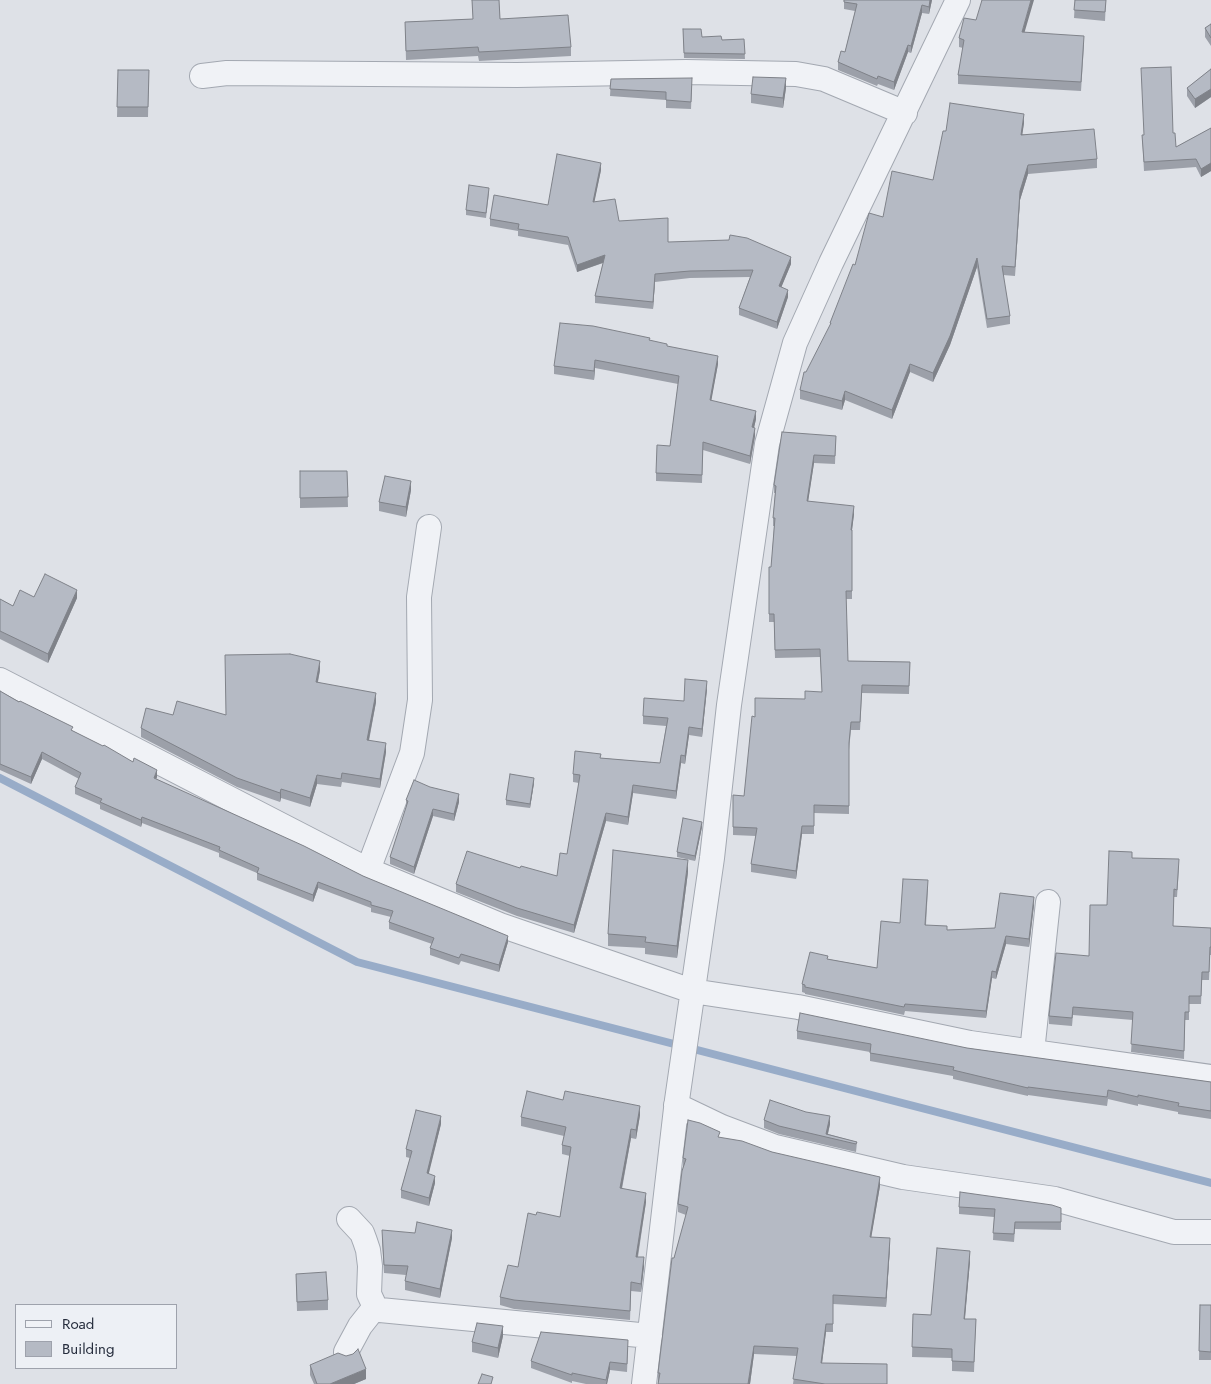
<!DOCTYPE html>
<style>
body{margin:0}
#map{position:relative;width:1211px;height:1384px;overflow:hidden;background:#dee1e7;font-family:Jost,sans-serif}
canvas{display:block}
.legend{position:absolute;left:15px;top:1304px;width:162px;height:65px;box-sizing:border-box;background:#edf0f5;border:1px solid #9ea2ac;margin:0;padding:6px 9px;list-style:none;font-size:15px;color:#272e3e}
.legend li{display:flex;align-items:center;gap:10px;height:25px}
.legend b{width:25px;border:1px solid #9ea2ac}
</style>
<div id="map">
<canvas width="1211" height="1384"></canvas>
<ul class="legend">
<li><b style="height:6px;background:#f0f2f6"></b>Road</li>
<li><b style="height:14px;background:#b5bac4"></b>Building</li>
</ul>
</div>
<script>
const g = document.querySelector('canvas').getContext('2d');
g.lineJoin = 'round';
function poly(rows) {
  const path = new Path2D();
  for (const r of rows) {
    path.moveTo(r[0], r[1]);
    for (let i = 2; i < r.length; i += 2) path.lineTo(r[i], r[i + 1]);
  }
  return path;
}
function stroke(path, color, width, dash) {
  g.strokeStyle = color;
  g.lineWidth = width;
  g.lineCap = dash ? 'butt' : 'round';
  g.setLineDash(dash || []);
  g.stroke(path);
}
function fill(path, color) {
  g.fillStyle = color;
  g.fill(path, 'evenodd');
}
const stream = poly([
 [0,778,357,962,1211,1183]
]);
const minor = poly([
 [202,76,227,73,517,75,686,72,796,74,824,79,905,113],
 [0,680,368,870,500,925,692,991,798,1007,970,1043,1211,1077],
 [368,870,412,753,420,700,419,597,429,527],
 [1032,1052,1048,902],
 [676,1105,722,1127,775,1147,903,1177,1055,1199,1174,1232,1211,1232],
 [349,1219,362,1233,365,1241,368,1250,370,1266,369,1294,375,1307,380,1310,650,1336],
 [346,1352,360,1326,375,1307],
 [644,1384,677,1100,712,858,729,705,767,444,795,343,831,263,958,0]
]);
const wall = poly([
 [472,0,499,0,500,19,571,47,571,56,479,61,478,56,406,60,405,22,473,19],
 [844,0,932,0,929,14,922,13,911,53,908,52,894,90,878,84,877,86,838,70,838,62,845,52,855,11,844,9],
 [1075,0,1106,0,1105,21,1074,18],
 [976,20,1025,32,1084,45,1081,91,958,84,958,75,963,48,959,47,959,38],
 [1211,24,1211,46,1205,37,1205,28],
 [683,29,702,37,722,40,744,39,745,59,684,58],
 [1211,69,1211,97,1195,108,1187,96,1187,88],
 [118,70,149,70,148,117,117,117],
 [611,79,692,86,691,109,666,108,666,100,610,96],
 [786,88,783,108,751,103,751,94],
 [1024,123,1022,134,1097,159,1097,168,1028,174,1020,200,1015,276,1003,275,1010,316,1010,324,987,328,977,267,950,345,933,382,910,372,892,419,845,400,842,410,800,399,800,390,830,326,830,323,855,265,883,217,933,180,946,131],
 [1211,128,1211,171,1201,177,1196,167,1144,171,1142,135,1173,133,1176,147],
 [601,170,594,202,619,221,668,242,791,264,781,287,788,297,777,329,739,315,739,308,750,277,690,278,655,282,653,309,595,303,595,296,603,263,577,272,568,245,518,236,518,231,490,226,490,219,548,205],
 [489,193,486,218,466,215,466,210],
 [650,340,718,364,711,400,756,419,754,428,755,436,750,464,703,450,702,483,656,481,656,473,670,446,678,384,595,368,594,380,554,374,554,366],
 [836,436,835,464,814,463,808,501,854,514,852,530,852,599,846,599,848,661,910,662,909,694,862,693,860,730,851,730,849,750,849,814,814,813,814,834,802,834,796,879,751,872,751,864,756,836,733,835,733,795,744,796,755,717,805,699,822,692,820,657,775,658,774,622,769,622,769,601,774,526,773,526,773,518,775,493,774,493,774,485],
 [300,471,347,471,348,507,300,508],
 [411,490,406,517,379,511,379,502],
 [34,597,77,598,48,663,0,639,0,599,13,606],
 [320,670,318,682,376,702,369,741,386,752,380,788,342,782,341,787,317,784,310,807,281,798,280,802,237,787,141,737,141,728,173,715,226,715],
 [707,689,702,737,689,735,685,764,681,763,676,799,633,793,628,825,606,821,574,933,517,916,456,892,456,884,520,868,557,876,567,854,579,783,573,782,573,774,601,758,660,763,666,726,643,724,643,716,684,701],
 [0,691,157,777,156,779,363,876,508,942,499,972,461,961,459,965,430,955,430,948,432,944,389,929,389,922,391,917,371,912,371,908,318,888,313,902,257,880,257,873,219,857,219,853,142,823,141,827,100,809,100,805,75,794,75,787,79,779,42,759,31,784,0,770],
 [534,783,530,808,506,805,506,800],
 [406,800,459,802,454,821,433,816,414,874,390,864,390,857,406,808],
 [702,827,695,861,677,857,677,852],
 [1132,858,1179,867,1177,897,1174,897,1173,926,1211,928,1211,955,1210,955,1209,980,1202,980,1201,1004,1189,1004,1189,1020,1185,1020,1184,1059,1131,1052,1133,1020,1073,1015,1072,1026,1049,1024,1049,1016,1089,956,1107,905],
 [688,872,677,958,645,954,645,948,608,946,608,934],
 [928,888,926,925,947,930,995,928,1034,905,1029,947,1006,944,996,979,992,978,986,1018,905,1011,904,1015,805,994,805,993,802,992,802,984,828,959,877,968,900,923],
 [797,1031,967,1048,1211,1082,1211,1119,1178,1114,1178,1112,1138,1104,1138,1106,1108,1099,1107,1106,1028,1095,1028,1096,953,1079,953,1076,870,1061,870,1052,797,1039],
 [563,1100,640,1115,636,1139,631,1138,622,1189,646,1202,638,1257,644,1266,641,1292,631,1291,630,1320,514,1309,500,1305,500,1297,518,1267,536,1215,560,1217,570,1156,562,1154,562,1145,564,1136,521,1126,521,1117],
 [764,1120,830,1124,828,1134,857,1142,856,1152,779,1134,764,1128],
 [441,1124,428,1174,435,1183,429,1206,401,1198,401,1190,410,1158,406,1157,406,1149],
 [720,1138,772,1152,880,1186,871,1237,890,1247,886,1307,833,1304,833,1332,826,1332,822,1363,887,1384,793,1384,797,1356,754,1354,750,1384,658,1384,658,1373,674,1258,686,1215,678,1212,678,1204,683,1167,683,1158],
 [959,1207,1061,1208,1061,1230,1015,1229,1014,1242,993,1240,994,1217,959,1214],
 [452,1238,440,1298,405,1290,405,1281,406,1275,384,1273,382,1239],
 [970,1261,965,1319,976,1319,974,1372,952,1371,952,1358,912,1357,913,1314,931,1315],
 [296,1274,328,1300,328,1310,297,1311],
 [1200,1305,1211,1305,1211,1360,1199,1360],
 [503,1336,498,1358,472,1352,472,1342],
 [628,1348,627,1372,610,1370,607,1384,586,1384,572,1381,572,1383,531,1368,531,1361],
 [310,1365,366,1379,354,1384,314,1384,310,1375]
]);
const shadedWall = poly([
 [930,0,932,0,929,14,929,7],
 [1031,0,1034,0,1022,41,1022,32],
 [922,5,922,13,911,53,911,46],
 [908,45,908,52,894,90,894,82],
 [786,78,786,88,783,108,783,98],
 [1211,89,1211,97,1195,108,1195,99],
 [1024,114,1024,123,1021,144,1021,135],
 [601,163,601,170,593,209,593,202],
 [1211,163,1211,171,1201,177,1201,169],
 [1028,165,1028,174,1020,200,1015,276,1020,191],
 [605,255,605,262,577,272,577,265],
 [791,257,791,264,779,293,779,286],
 [977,258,977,267,950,345,933,382,933,373],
 [655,274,655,282,653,309,653,302],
 [788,290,788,297,777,329,777,322],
 [718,356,718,364,710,408,710,400],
 [595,360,595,368,594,380,594,371],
 [910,364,910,372,892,419,892,410],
 [845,391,845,400,842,410,842,401],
 [756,411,756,419,752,436,752,427],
 [755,428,755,436,750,464,750,456],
 [814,455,814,463,807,509,807,501],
 [411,481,411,490,406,517,406,507],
 [854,506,854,514,851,538,851,530],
 [77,590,77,598,48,663,48,654],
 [320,661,320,670,316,690,316,682],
 [707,681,707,689,702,737,702,729],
 [376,693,376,702,367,749,367,740],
 [689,727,689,735,685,764,685,756],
 [386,743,386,752,380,788,380,779],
 [42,752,42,759,31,784,31,777],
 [681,755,681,763,676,799,676,791],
 [157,770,157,777,154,784,154,778],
 [317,775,317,784,310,807,310,798],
 [534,778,534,783,530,808,530,804],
 [633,785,633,793,628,825,628,817],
 [281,789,281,798,280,802,280,793],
 [459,794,459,802,454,821,454,814],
 [433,809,433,816,414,874,414,867],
 [606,813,606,821,574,933,574,925],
 [142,817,142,823,141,827,141,820],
 [702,822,702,827,695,861,695,856],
 [802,826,802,834,796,879,796,871],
 [688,860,688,872,677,958,677,946],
 [318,882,318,888,313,902,313,895],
 [1034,897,1034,905,1029,947,1029,939],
 [508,936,508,942,499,972,499,965],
 [1006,936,1006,944,996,979,996,972],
 [992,971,992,978,986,1018,986,1011],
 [640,1106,640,1115,636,1139,636,1130],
 [441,1116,441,1124,427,1181,427,1173],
 [830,1116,830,1124,827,1137,826,1134],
 [631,1129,631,1138,620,1197,620,1188],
 [435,1176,435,1183,429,1206,429,1198],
 [880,1177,880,1186,870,1245,870,1237],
 [646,1193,646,1202,636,1266,636,1257],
 [452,1230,452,1238,440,1298,440,1289],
 [890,1238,890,1247,886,1307,886,1298],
 [970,1251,970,1261,964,1328,964,1319],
 [644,1257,644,1266,641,1292,641,1284],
 [826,1324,826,1332,821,1371,821,1363],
 [503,1326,503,1336,498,1358,498,1348],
 [754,1346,754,1354,750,1384,748,1384],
 [610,1362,610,1370,607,1384,606,1384],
 [366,1369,366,1379,354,1384,330,1384]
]);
const building = poly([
 [472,0,499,0,500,19,568,15,571,47,479,52,478,47,406,51,405,22,473,19,472,0],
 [844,0,930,0,929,7,922,5,911,46,908,45,894,82,878,76,877,79,838,62,841,51,845,52,857,4,844,2,844,0],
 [982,0,1031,0,1022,32,1084,36,1081,82,958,75,964,40,959,38,964,18,976,20,982,0],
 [1075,0,1106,0,1105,12,1074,10,1075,0],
 [1211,24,1211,38,1205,28,1211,24],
 [683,29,701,29,702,37,721,36,722,40,744,39,745,54,684,53,683,29],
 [1171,67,1173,133,1175,133,1176,147,1211,128,1211,163,1201,169,1196,159,1144,162,1142,135,1144,135,1141,68,1171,67],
 [1211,69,1211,89,1195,99,1187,88,1211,69],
 [118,70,149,70,148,107,117,107,118,70],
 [753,77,786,78,783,98,751,94,753,77],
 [692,78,691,102,666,100,666,92,610,89,611,79,692,78],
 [950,103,1024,114,1021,135,1094,129,1097,159,1028,165,1020,191,1015,267,1002,266,1010,316,987,319,977,258,950,336,933,373,910,364,892,410,845,391,842,401,800,390,804,372,806,372,831,323,830,323,853,264,855,265,869,213,883,217,892,171,933,180,943,131,946,131,950,103],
 [557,154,601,163,593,202,615,199,619,221,668,218,668,242,729,240,730,235,747,238,791,257,779,286,788,290,777,322,739,308,753,270,690,271,655,274,653,302,595,296,605,255,577,265,568,237,518,229,519,224,490,219,494,195,548,205,557,154],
 [469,185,489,188,486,213,466,210,469,185],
 [560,323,593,326,650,338,649,340,667,344,667,346,718,356,710,400,756,411,752,427,755,428,750,456,703,442,702,475,656,473,657,445,670,446,679,376,595,360,594,371,554,366,560,323],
 [782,432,836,436,835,456,814,455,807,501,854,506,851,530,852,530,852,591,846,591,848,661,910,662,909,686,862,685,860,722,851,722,849,743,849,806,814,805,814,826,802,826,796,871,751,864,757,828,733,827,733,795,744,796,752,716,755,717,755,698,805,699,805,691,822,692,820,649,775,650,774,614,769,614,769,567,771,567,775,518,773,518,776,486,774,485,782,432],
 [300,471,347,471,348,497,300,498,300,471],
 [385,476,411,481,406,507,379,502,385,476],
 [45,574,77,590,48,654,0,631,0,599,13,606,20,590,34,597,45,574],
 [290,654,320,661,316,682,376,693,367,740,386,743,380,779,342,773,341,779,317,775,310,798,281,789,280,793,237,778,141,728,146,708,173,715,177,701,226,715,225,655,290,654],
 [685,679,707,681,702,729,689,727,685,756,681,755,676,791,633,785,628,817,606,813,574,925,517,908,456,884,467,851,520,868,521,866,557,876,560,853,567,854,580,775,573,774,575,751,601,754,600,758,660,763,668,718,643,716,644,698,684,701,685,679],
 [0,691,19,702,20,701,73,727,71,730,103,746,104,745,133,762,134,758,157,770,154,778,304,846,363,876,508,936,499,965,461,954,459,958,430,948,434,938,389,922,393,911,371,905,371,902,318,882,313,895,257,873,259,868,219,850,220,847,142,817,141,820,100,802,102,799,75,787,81,773,42,752,31,777,0,764,0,691],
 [510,774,534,778,530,804,506,800,510,774],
 [414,780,430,787,459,794,454,814,433,809,414,867,390,857,408,801,406,800,414,780],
 [683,818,702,822,695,856,677,852,683,818],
 [613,850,688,860,677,946,645,942,646,937,608,934,613,850],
 [1109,851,1132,852,1132,858,1179,859,1177,890,1174,889,1173,926,1211,928,1211,947,1210,947,1209,972,1202,972,1201,996,1189,996,1189,1012,1185,1012,1184,1051,1131,1044,1133,1012,1073,1007,1072,1018,1049,1016,1056,953,1089,956,1090,905,1107,905,1109,851],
 [903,879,928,880,925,925,947,926,947,930,995,928,1000,893,1034,897,1029,939,1006,936,996,972,992,971,986,1011,905,1004,904,1007,805,987,805,985,802,984,810,952,828,956,827,959,877,968,881,921,900,923,903,879],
 [800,1013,967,1048,1211,1082,1211,1111,1178,1106,1179,1103,1138,1095,1138,1097,1108,1090,1107,1097,1028,1087,1028,1088,953,1070,954,1067,870,1053,871,1044,797,1031,800,1013],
 [527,1091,563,1100,565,1091,640,1106,636,1130,631,1129,620,1188,646,1193,636,1257,644,1257,641,1284,631,1282,630,1311,514,1300,500,1297,508,1265,518,1267,528,1213,536,1215,537,1212,560,1217,571,1147,562,1145,566,1127,521,1117,527,1091],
 [770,1100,806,1112,830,1116,826,1134,857,1142,856,1144,779,1126,764,1120,770,1100],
 [416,1110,441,1116,427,1173,435,1176,429,1198,401,1190,412,1151,406,1149,416,1110],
 [688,1120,700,1123,720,1132,718,1137,742,1141,772,1152,880,1177,870,1237,890,1238,886,1298,833,1295,833,1324,826,1324,821,1363,887,1364,887,1384,825,1384,793,1379,798,1348,754,1346,748,1384,658,1384,660,1373,658,1373,672,1258,674,1258,688,1207,678,1204,682,1171,686,1159,683,1158,688,1120],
 [960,1192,1052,1205,1061,1208,1061,1222,1015,1222,1014,1234,993,1233,995,1209,959,1207,960,1192],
 [417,1222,452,1230,440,1289,405,1281,408,1266,384,1265,382,1230,415,1233,417,1222],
 [937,1248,970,1251,964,1319,976,1319,974,1362,952,1361,952,1349,912,1347,913,1314,931,1315,937,1248],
 [326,1272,328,1300,297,1302,296,1274,326,1272],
 [1200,1305,1211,1305,1211,1352,1199,1351,1200,1305],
 [477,1323,503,1326,498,1348,472,1342,477,1323],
 [541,1332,628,1340,627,1364,610,1362,606,1380,572,1373,572,1375,531,1361,541,1332],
 [358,1349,366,1369,330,1384,317,1384,310,1365,338,1353,346,1356,353,1354,358,1349],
 [482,1374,493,1377,491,1384,478,1384,482,1374]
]);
stroke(stream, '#98acc8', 8);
stroke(minor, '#a3a8b1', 26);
stroke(minor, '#f0f2f6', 24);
fill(wall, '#9ca0a9');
fill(shadedWall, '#7f8289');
fill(building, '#b5bac4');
stroke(building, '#7f8289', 1);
</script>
